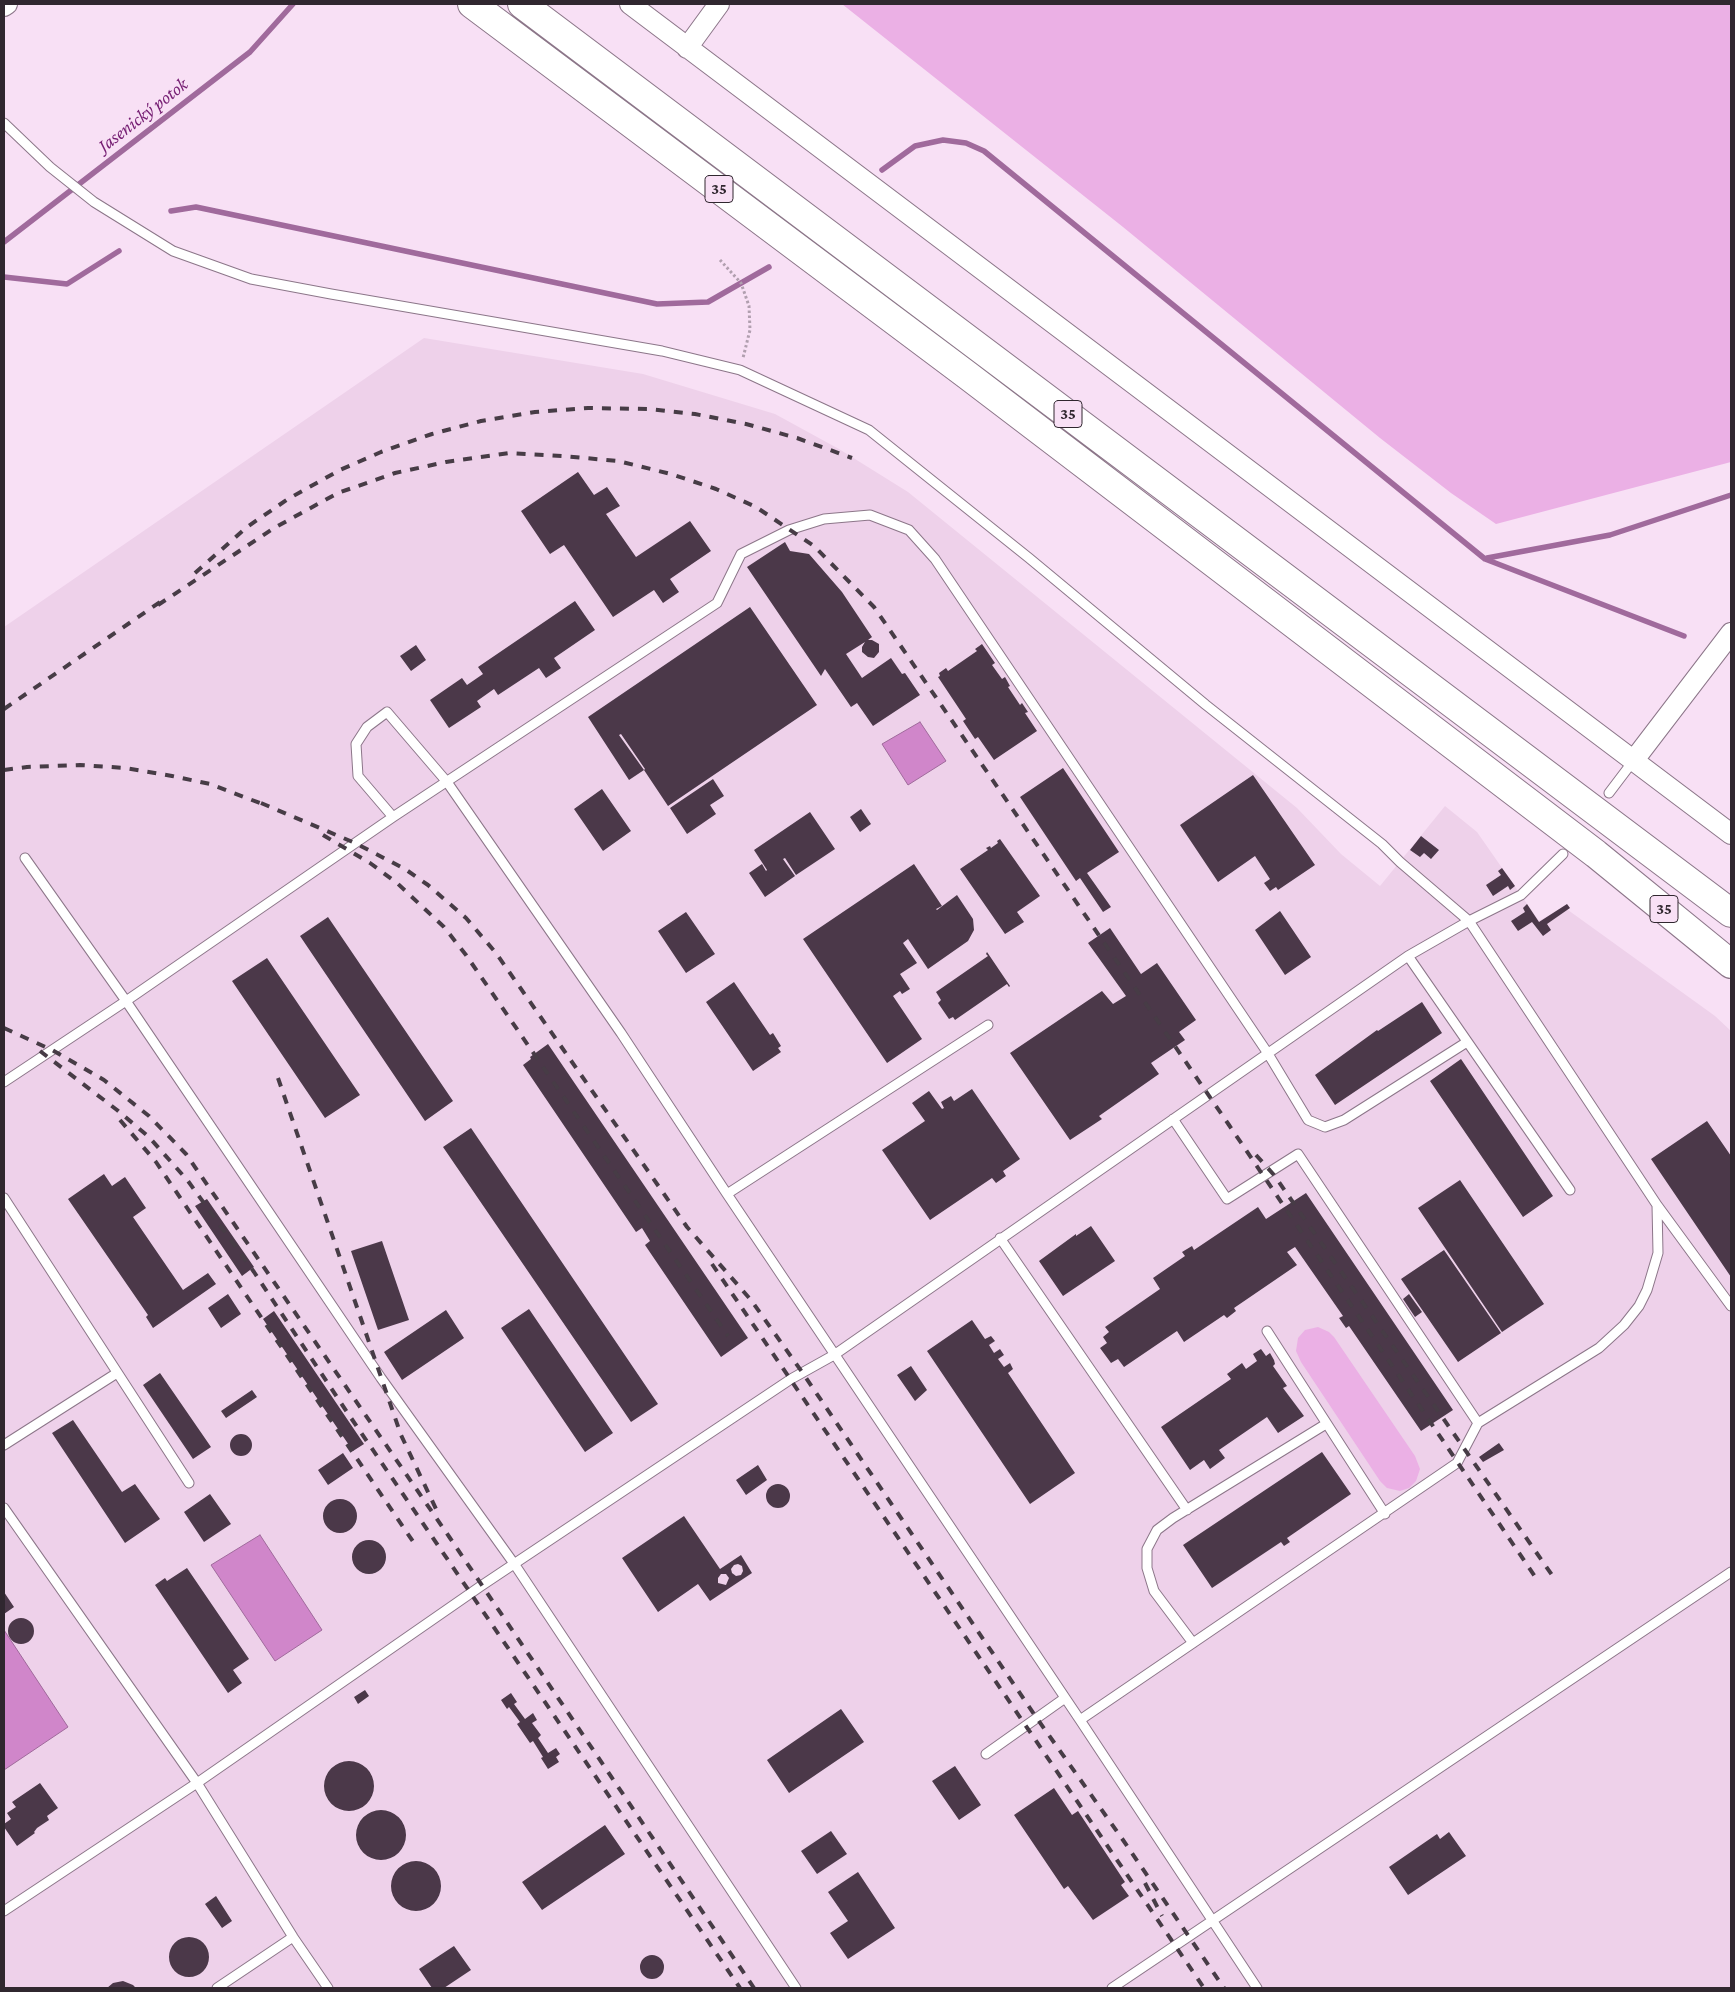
<!DOCTYPE html>
<meta charset="utf-8">
<style>
body{margin:0}
#map{position:relative;width:1735px;height:1992px;overflow:hidden;background:#f8e0f5;font-family:"Crimson Pro",serif}
canvas{display:block}
.frame{position:absolute;inset:0;border:5px solid #30272f;pointer-events:none}
</style>
<div id="map">
<canvas width="1735" height="1992"></canvas>
<div class="frame"></div>
</div>
<script>
const g = document.querySelector('canvas').getContext('2d');
g.lineJoin = 'round';
function fill(path, color) {
  g.fillStyle = color;
  g.fill(path, 'evenodd');
}
function poly(rows) {
  const path = new Path2D();
  for (const r of rows) {
    if (r.length === 3) {
      path.moveTo(r[0] + r[2], r[1]);
      path.arc(r[0], r[1], r[2], 0, 2 * Math.PI);
      continue;
    }
    path.moveTo(r[0], r[1]);
    for (let i = 2; i < r.length; i += 2) path.lineTo(r[i], r[i + 1]);
  }
  return path;
}
function stroke(path, color, width, dash) {
  g.strokeStyle = color;
  g.lineWidth = width;
  g.lineCap = dash ? 'butt' : 'round';
  g.setLineDash(dash || []);
  g.stroke(path);
}
function drawText(font, color, halo, rows, align = 'center') {
  g.font = font + ' "Crimson Pro",serif';
  g.lineWidth = 5;
  g.setLineDash([]);
  g.textBaseline = 'middle';
  g.strokeStyle = halo;
  g.fillStyle = color;
  for (const [text, x, y, turn = 0] of rows) {
    g.save();
    g.translate(x, y);
    g.rotate((+turn || 0) * Math.PI / 180);
    g.textAlign = isNaN(turn) ? turn : align;
    if (halo) g.strokeText(text, 0, 0);
    g.fillText(text, 0, 0);
    g.restore();
  }
}
const built = poly([
 [424,338,643,374,775,414,839,449,908,492,1297,808,1341,854,1380,886,1445,806,1477,832,1539,921,1563,907,1568,910,1715,1016,1731,1031,1731,1988,4,1988,4,627]
]);
const green = poly([
 [842,4,1731,4,1731,462,1496,524,1451,493,1380,438,1123,227],
 [1318,1327,1329,1332,1334,1337,1415,1456,1420,1469,1416,1481,1409,1488,1400,1491,1387,1488,1380,1481,1301,1362,1296,1351,1298,1338,1305,1330]
]);
const water = poly([
 [920,722,946,761,908,785,882,744,920,722],
 [260,1535,322,1630,275,1661,211,1565,260,1535],
 [4,1630,68,1727,4,1770,4,1630]
]);
const stream = poly([
 [882,170,915,146,943,140,966,143,984,151,1485,559,1684,636],
 [171,211,196,207,657,304,708,302,769,267],
 [4,242,250,52,293,4],
 [4,277,67,284,119,251],
 [1487,558,1610,535,1731,495]
]);
const building = poly([
 [578,472,594,495,607,487,620,506,606,514,636,557,690,521,711,551,670,579,679,592,663,603,654,590,613,617,564,545,550,554,521,511],
 [785,542,790,551,809,554,842,592,872,637,868,640,872,640,879,644,879,652,874,658,868,657,862,652,862,647,865,642,846,654,862,678,891,658,902,674,905,673,920,695,873,726,857,703,851,707,825,669,821,676,747,567],
 [575,601,595,630,554,658,561,668,546,678,539,668,498,695,494,689,477,701,481,707,449,728,430,700,462,678,467,685,483,674,478,667],
 [750,607,817,705,668,806,644,770,629,780,588,717],
 [621,734,645,769,644,770,619,735],
 [982,644,995,663,992,665,1002,679,1005,677,1010,686,1008,687,1020,705,1022,703,1028,712,1025,713,1037,731,994,760,978,737,975,739,963,721,966,719,938,677,940,676,939,673,946,668,948,671,977,651,975,649],
 [416,645,426,660,411,671,400,656],
 [1063,768,1119,852,1087,873,1111,907,1103,912,1080,878,1076,881,1020,797],
 [1253,775,1315,865,1278,890,1276,887,1270,891,1264,883,1270,879,1255,856,1218,882,1180,825],
 [713,779,724,796,710,805,716,814,687,834,670,808],
 [602,789,631,831,603,851,574,809],
 [861,809,871,824,860,832,850,817],
 [810,812,835,849,796,875,785,858,783,859,795,876,765,897,749,873,762,864,766,871,767,870,754,850],
 [1421,836,1439,850,1431,859,1424,853,1420,857,1410,850],
 [1000,839,1040,896,1017,912,1024,922,1005,934,960,869,988,850,986,848,990,846,991,848,998,843,997,841],
 [914,864,942,906,936,909,937,910,957,895,973,919,974,930,968,941,928,969,908,939,903,943,917,963,900,974,910,989,902,994,900,991,893,996,922,1039,887,1063,803,939],
 [1502,868,1515,886,1510,890,1508,886,1493,896,1486,885,1501,875,1498,871],
 [1527,904,1539,922,1567,904,1570,908,1547,924,1551,930,1543,936,1532,922,1518,931,1511,921,1525,912,1523,908],
 [1280,911,1311,957,1285,975,1255,930],
 [686,912,715,954,686,973,658,931],
 [328,917,453,1101,425,1121,300,936],
 [1110,928,1141,974,1157,963,1196,1020,1179,1032,1185,1040,1151,1063,1159,1074,1099,1116,1102,1119,1070,1140,1010,1053,1102,991,1113,1004,1126,996,1088,943],
 [987,952,1010,986,1009,987,1007,984,955,1020,953,1017,949,1019,938,1003,941,1000,936,992,988,956,986,954],
 [267,958,360,1095,325,1118,232,981],
 [734,982,770,1035,773,1033,781,1046,778,1048,781,1052,753,1071,706,1002],
 [1422,1002,1442,1033,1335,1105,1315,1075,1377,1030,1378,1031],
 [548,1044,748,1338,721,1357,645,1245,650,1241,642,1228,636,1232,523,1065,531,1059,530,1057],
 [1461,1059,1553,1196,1523,1217,1430,1081],
 [972,1089,1020,1159,1003,1171,1006,1176,996,1183,992,1178,930,1220,882,1150,925,1121,912,1103,929,1091,942,1109,944,1108,941,1102,951,1096,954,1101],
 [1707,1121,1731,1156,1731,1277,1651,1159],
 [471,1128,658,1404,631,1422,443,1147],
 [104,1174,112,1186,125,1177,146,1208,133,1217,183,1290,208,1273,216,1284,153,1328,146,1317,148,1315,68,1199],
 [1460,1180,1544,1304,1502,1332,1418,1208],
 [1306,1193,1453,1410,1421,1431,1349,1326,1346,1328,1339,1318,1343,1316,1295,1247,1287,1252,1297,1265,1234,1308,1236,1311,1227,1318,1224,1315,1184,1342,1177,1331,1124,1367,1118,1359,1111,1363,1100,1348,1107,1343,1103,1337,1109,1332,1105,1327,1160,1289,1153,1278,1185,1256,1182,1252,1192,1246,1194,1250,1258,1207,1266,1219],
 [207,1199,254,1267,242,1276,195,1206],
 [1091,1226,1115,1261,1063,1296,1039,1261,1076,1234,1076,1236],
 [382,1241,409,1320,378,1330,351,1251],
 [1444,1250,1501,1333,1458,1362,1401,1279],
 [228,1294,241,1314,221,1328,208,1308],
 [1409,1294,1422,1312,1415,1317,1403,1299],
 [529,1309,613,1433,585,1452,501,1328],
 [446,1310,464,1338,402,1380,384,1352],
 [274,1311,364,1444,353,1451,263,1319],
 [972,1320,985,1339,991,1336,995,1341,989,1345,994,1353,1000,1349,1004,1355,998,1359,1004,1367,1010,1363,1013,1369,1008,1373,1075,1473,1030,1504,927,1351],
 [1261,1349,1266,1356,1270,1353,1274,1360,1275,1364,1273,1366,1287,1386,1283,1388,1304,1416,1278,1433,1267,1417,1219,1450,1225,1458,1210,1469,1204,1460,1190,1470,1161,1427,1231,1379,1227,1374,1242,1363,1246,1369,1257,1361,1253,1354],
 [911,1366,927,1390,915,1401,897,1375],
 [160,1373,211,1447,193,1459,143,1385],
 [252,1390,257,1397,226,1418,221,1411],
 [73,1420,122,1492,135,1484,160,1519,125,1543,52,1433],
 [241,1445,11],
 [1499,1443,1504,1450,1483,1462,1479,1457],
 [1322,1452,1351,1494,1287,1538,1290,1542,1284,1546,1281,1542,1212,1588,1183,1545],
 [343,1453,353,1468,328,1485,318,1470],
 [758,1465,767,1480,746,1495,736,1480],
 [778,1496,12],
 [210,1494,231,1524,204,1542,184,1512],
 [340,1516,17],
 [684,1516,720,1569,741,1555,752,1573,710,1601,698,1584,658,1612,622,1558],
 [738,1564,742,1566,743,1571,741,1575,736,1576,732,1573,731,1569,734,1565],
 [721,1574,726,1574,729,1578,726,1585,718,1583,718,1578],
 [369,1557,17],
 [187,1568,249,1659,233,1670,242,1683,228,1693,155,1585,165,1578,167,1581],
 [4,1592,14,1607,4,1614],
 [21,1631,13],
 [365,1690,369,1696,358,1704,354,1697],
 [511,1693,517,1702,514,1704,525,1719,533,1713,537,1720,532,1723,541,1735,538,1738,548,1753,556,1748,560,1754,556,1757,559,1762,548,1769,541,1758,543,1757,533,1741,530,1743,517,1724,520,1722,509,1707,507,1709,501,1700],
 [841,1709,864,1742,789,1793,767,1760],
 [349,1786,25],
 [955,1766,981,1805,959,1820,932,1781],
 [40,1783,58,1808,47,1816,49,1820,37,1828,34,1832,35,1833,17,1846,4,1827,4,1824,11,1819,7,1813,16,1807,12,1802],
 [1054,1788,1072,1815,1078,1811,1125,1882,1121,1885,1129,1896,1093,1920,1068,1886,1064,1889,1014,1815],
 [381,1835,25],
 [605,1825,625,1854,542,1910,522,1882],
 [831,1831,847,1854,817,1874,801,1851],
 [1449,1832,1466,1856,1408,1895,1389,1867,1437,1834,1440,1839],
 [416,1886,25],
 [858,1872,895,1928,848,1959,830,1933,848,1921,828,1892],
 [216,1896,232,1921,222,1928,205,1904],
 [189,1957,20],
 [454,1946,471,1970,444,1988,432,1988,419,1969],
 [652,1967,12],
 [123,1981,133,1985,136,1988,107,1988,113,1983]
]);
const path = poly([
 [720,260,741,283,749,306,750,330,743,358]
]);
const service = poly([
 [4,123,50,167,94,202,173,251,251,279,331,294,662,351,740,370,869,430,1029,558,1206,705,1382,844,1400,862,1469,921,1657,1205,1658,1253,1647,1290,1639,1306,1624,1325,1599,1348,1478,1423,1457,1463,1080,1720],
 [1609,793,1634,760],
 [393,817,358,776,356,744,367,727,387,712,447,782,621,1033,727,1194,1080,1720,1257,1988],
 [25,858,126,1001,381,1378,515,1565,796,1988],
 [1408,956,1570,1190],
 [4,1082,126,1001,393,817,717,603,741,554,789,530,824,519,870,515,909,530,935,559,1267,1052,1308,1120,1325,1127,1344,1120,1467,1042],
 [1173,1119,1227,1199,1298,1154,1478,1423],
 [727,1194,988,1025],
 [4,1198,189,1483],
 [1657,1205,1731,1306],
 [1000,1238,1187,1510],
 [1267,1331,1385,1514],
 [4,1445,117,1373],
 [4,1508,197,1783,293,1937,328,1988],
 [1193,1643,1154,1591,1147,1568,1147,1549,1157,1530,1173,1518,1326,1424],
 [986,1754,1065,1698],
 [4,1911,197,1783,481,1586,791,1379,834,1355,1408,956,1469,921,1521,895,1563,854],
 [217,1988,293,1937],
 [1112,1988,1731,1572]
]);
const tertiary = poly([
 [630,4,1731,834],
 [4,6,7,4],
 [687,48,719,4],
 [1634,760,1731,633]
]);
const trunk = poly([
 [472,4,967,375,1596,854,1731,964],
 [522,4,1731,913]
]);
const rail = poly([
 [195,573,247,527,288,499,340,470,381,452,432,434,481,421,535,412,588,408,648,409,695,414,746,424,797,438,852,458],
 [158,605,274,528,338,493,395,473,446,462,509,453,562,456,618,461,671,474,716,489,756,507,814,546,874,607,1229,1125,1538,1581],
 [4,709,163,600],
 [4,770,27,767,80,765,125,768,172,776,210,784,265,805],
 [261,803,355,843,405,869,428,885,466,918,496,953,687,1227,751,1300,802,1372,1036,1717,1123,1840,1224,1988],
 [323,835,370,863,397,883,444,927,466,955,728,1336],
 [4,1028,52,1050,104,1080,149,1116,186,1154,450,1538,754,1988],
 [40,1051,117,1110,149,1137,188,1181,254,1272,349,1415,740,1988],
 [278,1078,401,1435,437,1511],
 [120,1120,156,1162,414,1543],
 [1256,1155,1274,1175,1552,1575],
 [712,1264,1204,1988],
 [1145,1883,1162,1916]
]);
const shields = [
 [719,189,28],
 [1068,414,28],
 [1664,909,28]
];
const shieldNames = [
 ["35",719,189],
 ["35",1068,414],
 ["35",1664,909]
];
const waterNames = [
 ["Jasenický potok",143,115,-38]
];
fill(built, '#eed1ea');
fill(green, '#ebb0e5');
fill(water, '#d086ca');
stroke(water, '#a06a9c', 1);
stroke(stream, '#a06a9c', 5.5);
fill(building, '#4b3849');
stroke(service, '#8c7689', 11);
stroke(tertiary, '#8c7689', 22);
stroke(trunk, '#8c7689', 30);
stroke(path, '#b19faf', 3, [2.5, 2.5]);
stroke(service, '#fff', 9);
stroke(tertiary, '#fff', 20);
stroke(trunk, '#fff', 28);
stroke(rail, '#473c46', 4, [9, 9]);
for (const [x, y, w] of shields) {
  const box = new Path2D();
  box.roundRect(x - w / 2, y - 13.5, w, 27, 4);
  g.fillStyle = '#f8e0f5';
  g.fill(box);
  stroke(box, '#30272f', 1);
}
drawText('bold 16px', '#30272f', null, shieldNames);
drawText('italic 19px', '#772074', '#f8e0f5', waterNames);
</script>
